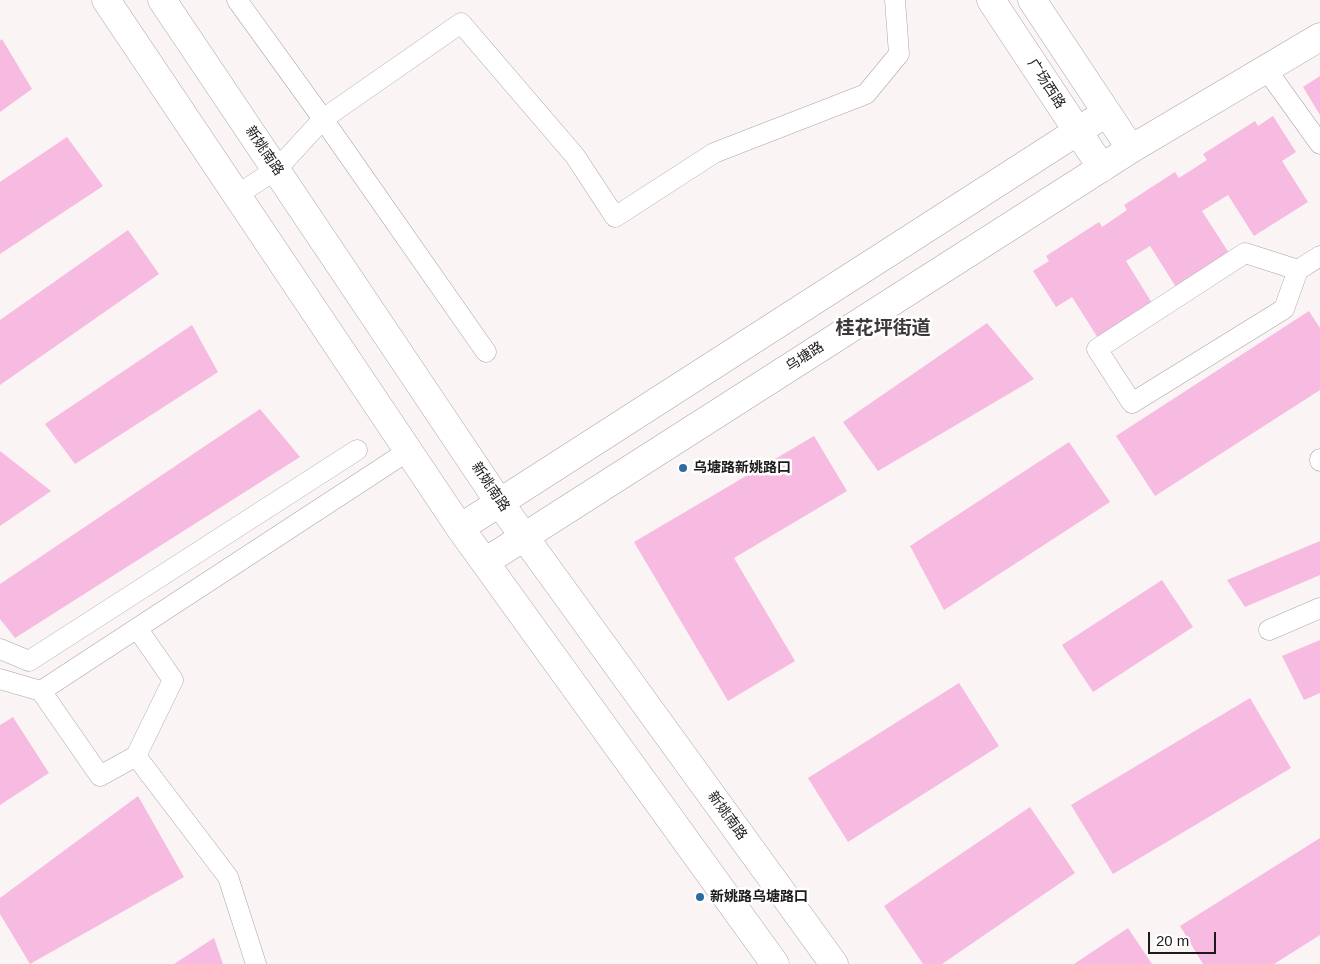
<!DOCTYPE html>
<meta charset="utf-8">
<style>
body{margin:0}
#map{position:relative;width:1320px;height:964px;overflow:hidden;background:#fbf4f5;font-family:Helvetica,sans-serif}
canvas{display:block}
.scale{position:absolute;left:1148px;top:932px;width:68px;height:22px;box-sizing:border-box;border:2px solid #1c1a1b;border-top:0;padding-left:6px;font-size:15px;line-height:18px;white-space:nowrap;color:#1c1a1b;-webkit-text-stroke:4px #fff;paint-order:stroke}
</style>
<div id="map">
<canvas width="1320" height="964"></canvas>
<div class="scale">20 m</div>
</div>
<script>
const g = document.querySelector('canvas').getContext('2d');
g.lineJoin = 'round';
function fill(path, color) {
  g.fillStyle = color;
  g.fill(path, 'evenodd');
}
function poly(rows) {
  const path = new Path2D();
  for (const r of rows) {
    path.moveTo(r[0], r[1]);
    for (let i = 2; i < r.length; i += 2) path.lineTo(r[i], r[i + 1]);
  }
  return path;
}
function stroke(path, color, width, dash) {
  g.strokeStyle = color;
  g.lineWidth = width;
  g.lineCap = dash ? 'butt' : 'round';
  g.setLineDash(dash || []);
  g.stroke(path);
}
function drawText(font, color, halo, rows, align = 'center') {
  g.font = font + ' Helvetica,"Noto Sans SC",sans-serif';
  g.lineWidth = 5;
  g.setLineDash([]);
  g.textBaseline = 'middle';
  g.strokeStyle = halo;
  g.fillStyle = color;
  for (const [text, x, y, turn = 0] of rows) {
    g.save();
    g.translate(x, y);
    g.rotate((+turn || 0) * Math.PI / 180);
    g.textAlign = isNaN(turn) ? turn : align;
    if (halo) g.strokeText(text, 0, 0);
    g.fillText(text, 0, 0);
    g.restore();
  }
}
const building = poly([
 [2,39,32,89,0,112,0,41],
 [1320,76,1320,115,1303,87],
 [1273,116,1296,152,1282,161,1308,202,1254,236,1228,195,1202,211,1229,253,1176,287,1150,246,1126,261,1152,303,1098,338,1072,297,1056,307,1033,271,1049,261,1046,256,1099,222,1102,227,1127,210,1124,205,1175,172,1179,178,1207,160,1203,154,1255,121,1258,126],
 [67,137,103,186,0,254,0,182],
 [128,230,159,274,0,385,0,320],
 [1309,311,1320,328,1320,390,1155,496,1116,436],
 [987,323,1034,379,878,471,843,422],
 [192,325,218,372,75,464,45,424],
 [260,409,300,457,15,638,0,619,0,584],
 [814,436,847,491,734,558,795,661,728,701,634,542],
 [1069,442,1110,502,944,610,910,546],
 [0,451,51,491,0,526],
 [1320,541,1320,575,1245,607,1227,580],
 [1162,580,1193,627,1093,692,1062,645],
 [1320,640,1320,693,1304,700,1282,656],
 [959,683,999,746,848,842,808,778],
 [1250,698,1291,768,1113,874,1071,805],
 [13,717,49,773,0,805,0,725],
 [138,796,184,877,30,964,0,914,0,898],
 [1030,807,1075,873,942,964,923,964,884,906],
 [1320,838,1320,935,1274,964,1203,964,1180,926],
 [1128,928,1152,964,1074,964],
 [214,938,223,964,174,964]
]);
const street = poly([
 [237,0,323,119,486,352],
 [1266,69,1320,144],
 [237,195,277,169,323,119,461,23,575,156,615,217,714,153,866,94,899,54,895,0],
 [1298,270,1245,253,1097,349,1132,403,1284,309,1298,270,1320,256],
 [1320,459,1320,461],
 [1269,630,1320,608],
 [0,649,29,661,357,450],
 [0,679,41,691,408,451],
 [41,691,100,776,136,756,173,680,137,628],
 [136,756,228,877,256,964]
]);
const secondary = poly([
 [106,0,460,528,775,964],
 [162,0,499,502,834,964],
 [991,0,1102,168],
 [1032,0,1131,149],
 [460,528,1106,113],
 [485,562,1131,149,1320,37]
]);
const markers = [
 [683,468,5,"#2b6ba1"],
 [700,897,5,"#2b6ba1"]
];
const streetNames = [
 ["广场西路",1046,84,57],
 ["新姚南路",264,151,56],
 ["乌塘路",805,357,-33],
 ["新姚南路",490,487,56],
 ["新姚南路",727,816,54]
];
const poiNames = [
 ["乌塘路新姚路口",693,468],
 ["新姚路乌塘路口",710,897]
];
const districtNames = [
 ["桂花坪街道",883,329]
];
fill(building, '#f7bae0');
stroke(street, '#aba4a6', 21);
stroke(secondary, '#aba4a6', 29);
stroke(street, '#fff', 20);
stroke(secondary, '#fff', 28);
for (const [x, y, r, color] of markers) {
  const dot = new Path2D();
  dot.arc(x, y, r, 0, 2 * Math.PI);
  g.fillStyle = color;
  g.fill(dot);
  stroke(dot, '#fff', 2);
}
drawText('14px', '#1c1a1b', '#fff', streetNames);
drawText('bold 14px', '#1c1a1b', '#fff', poiNames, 'left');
drawText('bold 19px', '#3d3839', '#fff', districtNames);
</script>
